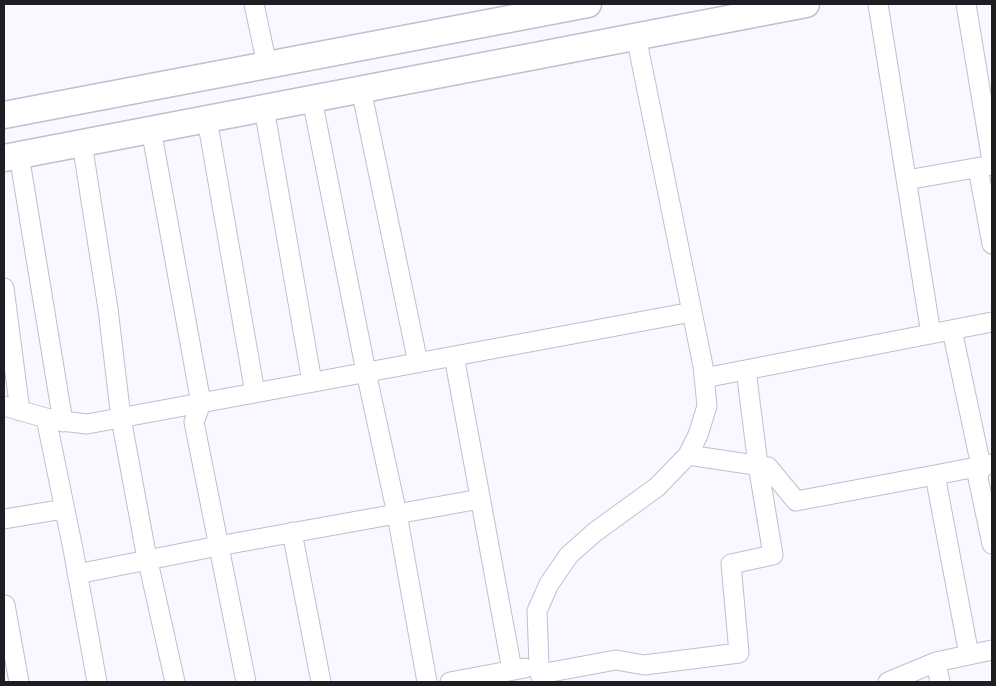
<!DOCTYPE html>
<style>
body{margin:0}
#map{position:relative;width:996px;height:686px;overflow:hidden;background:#f9f7ff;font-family:"Roboto Condensed",sans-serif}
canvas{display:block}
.frame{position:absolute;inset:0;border:5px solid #1e1d24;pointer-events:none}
</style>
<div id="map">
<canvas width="996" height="686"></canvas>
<div class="frame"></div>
</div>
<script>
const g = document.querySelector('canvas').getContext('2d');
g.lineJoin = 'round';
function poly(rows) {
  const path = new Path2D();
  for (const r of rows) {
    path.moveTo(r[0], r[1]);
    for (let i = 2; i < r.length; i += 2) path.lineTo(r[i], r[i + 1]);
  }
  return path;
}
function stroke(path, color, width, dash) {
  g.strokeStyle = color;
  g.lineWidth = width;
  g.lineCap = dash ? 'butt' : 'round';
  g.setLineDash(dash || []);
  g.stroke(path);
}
const minor = poly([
 [254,4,267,65],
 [878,4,931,334],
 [966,4,992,161],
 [361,89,418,363],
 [312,99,366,372,397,514,427,682],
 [264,108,312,382],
 [207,119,255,393],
 [151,129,201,403,194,422,246,682],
 [82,143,108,309,121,418,145,548,175,682],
 [19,155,63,422],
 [978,168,992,244],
 [907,180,992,165],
 [4,288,20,411],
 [952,330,981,466,978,478,992,544],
 [454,356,512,670],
 [704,378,992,322],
 [4,406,53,420,87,424,692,312],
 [46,418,73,549,97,682],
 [688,455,768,467,796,501,935,475,969,655],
 [935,475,992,464],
 [4,519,64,509],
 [292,532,321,682],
 [77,574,218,546,480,499],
 [4,605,5,605,19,682],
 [540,674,616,660,644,665,739,653,731,564,773,555,758,465,746,370],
 [450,682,525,668],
 [542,682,539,665,537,611,549,584,569,555,595,532,657,487,688,455,698,435,707,406,703,366,636,36],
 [888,682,936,662],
 [940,682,936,662,992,650]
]);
const secondary = poly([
 [4,115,588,4],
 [4,158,806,4]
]);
stroke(minor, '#c2bed0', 21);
stroke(secondary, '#c2bed0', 29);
stroke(minor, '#fff', 19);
stroke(secondary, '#fff', 26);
</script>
